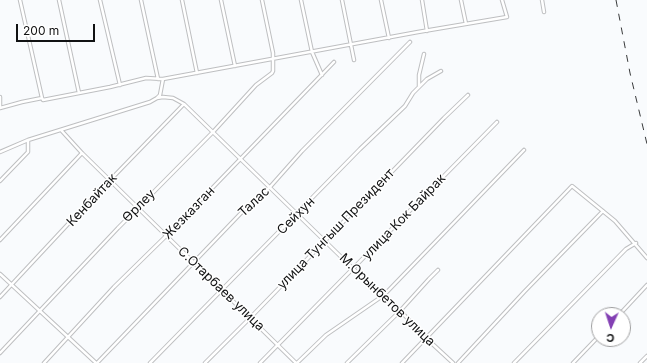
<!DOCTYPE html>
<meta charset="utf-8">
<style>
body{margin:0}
#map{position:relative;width:647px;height:363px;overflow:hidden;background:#f9fbfd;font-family:Inter,sans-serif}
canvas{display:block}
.north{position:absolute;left:591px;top:307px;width:40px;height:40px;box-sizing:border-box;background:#fff;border:1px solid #a0a0a1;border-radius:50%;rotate:183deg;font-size:11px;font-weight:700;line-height:16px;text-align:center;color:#111213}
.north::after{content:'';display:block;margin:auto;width:14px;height:18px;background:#833fb3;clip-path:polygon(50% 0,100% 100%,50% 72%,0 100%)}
.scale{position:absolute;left:16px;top:24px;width:79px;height:18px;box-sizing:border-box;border:2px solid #111213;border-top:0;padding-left:5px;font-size:12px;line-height:14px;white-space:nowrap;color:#111213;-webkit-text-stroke:3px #fff;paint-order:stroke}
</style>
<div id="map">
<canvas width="647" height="363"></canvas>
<div class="north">С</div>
<div class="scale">200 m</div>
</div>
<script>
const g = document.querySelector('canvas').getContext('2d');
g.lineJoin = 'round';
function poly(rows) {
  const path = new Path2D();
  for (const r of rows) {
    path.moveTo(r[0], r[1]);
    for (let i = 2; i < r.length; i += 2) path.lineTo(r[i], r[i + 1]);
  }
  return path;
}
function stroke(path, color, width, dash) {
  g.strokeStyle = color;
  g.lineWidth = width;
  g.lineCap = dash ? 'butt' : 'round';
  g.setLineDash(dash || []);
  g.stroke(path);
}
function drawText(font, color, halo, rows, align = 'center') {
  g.font = font + ' Inter,sans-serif';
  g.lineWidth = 3;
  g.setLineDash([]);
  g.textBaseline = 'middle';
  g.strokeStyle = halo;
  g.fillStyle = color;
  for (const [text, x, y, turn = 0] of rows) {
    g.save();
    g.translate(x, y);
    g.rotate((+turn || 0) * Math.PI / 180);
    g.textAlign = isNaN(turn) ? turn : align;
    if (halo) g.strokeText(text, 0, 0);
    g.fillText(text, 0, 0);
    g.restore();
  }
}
const street = poly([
 [20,0,42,98],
 [59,0,79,93],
 [100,0,120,85],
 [141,0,158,79],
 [182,0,197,73],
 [221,0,235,66],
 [301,0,312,52,322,75],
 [342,0,354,60],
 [381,0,389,38],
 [422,0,427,31],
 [461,0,466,24],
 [542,0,544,12],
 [419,86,419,75,424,54],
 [0,97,0,108],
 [157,98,163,97,173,98,184,104,370,285,392,302,426,338,453,363],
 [0,108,22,102,42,98,43,100,110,87,146,78,163,79,418,32,507,17,502,0],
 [61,130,82,153,296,363],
 [0,152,28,140,150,102,157,98,160,95,163,79],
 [0,181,28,152,28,140],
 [0,240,82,153],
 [0,274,96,363],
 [0,297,84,207,184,104],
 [619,315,647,285],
 [0,353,118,228,213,132,256,85,272,73,273,71,273,53,262,0],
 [44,363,114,287,166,236,334,62],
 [97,363,243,211,270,187,302,151,410,42],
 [150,363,360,149,405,106,413,93,427,79,441,71],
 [205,363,250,318,444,118,468,95],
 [260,363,497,122],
 [297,363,326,335,384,295,524,150],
 [347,363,400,311,429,279,438,270],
 [402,363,572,186,615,221,647,258],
 [458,363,525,291,603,211],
 [514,363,626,249,636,243],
 [573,363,599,336],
 [640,363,647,356]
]);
const rail = poly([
 [616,0,630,73,647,144]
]);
const streetNames = [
 ["Кенбайтак",92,200,-47],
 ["Талас",254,202,-43],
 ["Өрлеу",139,206,-45],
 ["Жезказган",189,213,-46],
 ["Сейхун",296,216,-45],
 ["улица Кок Байрак",404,217,-46],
 ["улица Тунгыш Президент",336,229,-46],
 ["С.Отарбаев улица",221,289,44],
 ["М.Орынбетов улица",387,300,44]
];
stroke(street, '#bebfc1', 4.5);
stroke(street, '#fff', 2.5);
stroke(rail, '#393a3b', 1, [7, 7]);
drawText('13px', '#111213', '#fff', streetNames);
</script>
